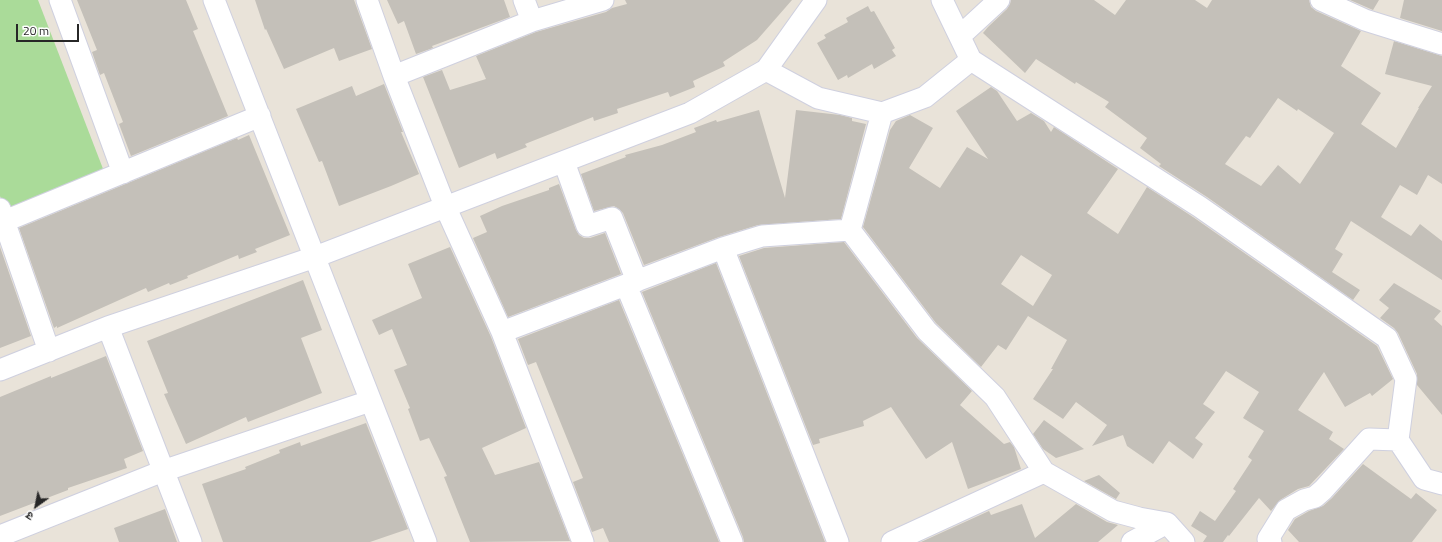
<!DOCTYPE html>
<meta charset="utf-8">
<style>
body{margin:0}
#map{position:relative;width:1442px;height:542px;overflow:hidden;background:#e9e3d9;font-family:"Titillium Web","Noto Sans Devanagari",sans-serif}
canvas{display:block}
.north{position:absolute;left:16px;top:486px;width:40px;height:40px;-webkit-text-stroke:3px #fff;paint-order:stroke;rotate:213deg;font-size:11px;font-weight:700;line-height:16px;text-align:center;color:#272727}
.north::after{content:'';display:block;margin:auto;width:14px;height:18px;background:#272727;clip-path:polygon(50% 0,100% 100%,50% 72%,0 100%)}
.scale{position:absolute;left:16px;top:24px;width:63px;height:18px;box-sizing:border-box;border:2px solid #272727;border-top:0;padding-left:5px;font-size:12px;line-height:14px;white-space:nowrap;color:#272727;-webkit-text-stroke:3px #fff;paint-order:stroke}
</style>
<div id="map">
<canvas width="1442" height="542"></canvas>
<div class="north">उ</div>
<div class="scale">20 m</div>
</div>
<script>
const g = document.querySelector('canvas').getContext('2d');
g.lineJoin = 'round';
function fill(path, color) {
  g.fillStyle = color;
  g.fill(path, 'evenodd');
}
function poly(rows) {
  const path = new Path2D();
  for (const r of rows) {
    path.moveTo(r[0], r[1]);
    for (let i = 2; i < r.length; i += 2) path.lineTo(r[i], r[i + 1]);
  }
  return path;
}
function stroke(path, color, width, dash) {
  g.strokeStyle = color;
  g.lineWidth = width;
  g.lineCap = dash ? 'butt' : 'round';
  g.setLineDash(dash || []);
  g.stroke(path);
}
const green = poly([
 [0,0,38,0,105,174,6,212,0,196]
]);
const building = poly([
 [77,0,186,0,198,29,193,31,228,116,131,156,119,124,123,122,104,73,100,75,92,52,97,50],
 [255,0,354,0,372,49,339,61,334,48,284,69,266,29,265,30],
 [387,0,504,0,510,17,432,46,433,48,416,54,404,21,398,24],
 [625,0,792,0,757,40,723,62,725,66,693,81,695,87,670,97,668,92,617,109,618,113,594,121,593,117,525,144,527,147,497,159,495,153,459,168,423,77,442,70,450,90,486,79,476,56,536,32,606,12,612,8,627,4],
 [1011,0,1094,0,1115,15,1126,0,1195,0,1207,8,1212,0,1309,0,1311,7,1316,11,1361,31,1341,66,1381,93,1361,124,1396,148,1419,108,1418,108,1432,86,1385,74,1394,41,1442,56,1442,184,1428,175,1417,195,1400,185,1381,217,1411,236,1420,224,1442,241,1442,280,1351,221,1335,249,1343,254,1332,272,1360,290,1353,300,1207,197,1159,166,1161,164,1140,148,1147,138,1105,107,1109,102,1076,82,1075,84,1036,59,1025,73,983,33,988,27,1007,9,1010,4],
 [1278,98,1297,111,1298,109,1334,133,1300,184,1278,165,1261,186,1225,164,1246,136,1250,138],
 [1350,0,1379,0,1373,10],
 [1404,0,1442,0,1442,31,1400,18],
 [868,6,871,12,874,11,895,48,892,50,896,56,874,69,872,64,848,78,847,75,838,80,817,43,826,38,824,35,848,22,846,18],
 [384,84,403,132,401,132,419,174,391,186,339,206,322,161,319,162,296,109,352,86,356,96],
 [991,87,997,91,1017,121,1031,113,1044,121,1051,132,1054,127,1118,169,1087,213,1118,234,1147,187,1193,217,1377,346,1393,379,1372,396,1370,393,1345,407,1324,372,1298,410,1333,432,1329,439,1344,449,1309,486,1298,489,1280,500,1271,511,1259,498,1229,536,1228,535,1223,542,1203,542,1207,536,1191,526,1200,511,1215,521,1236,491,1233,489,1252,460,1248,457,1264,431,1243,418,1259,392,1226,371,1203,404,1215,412,1195,438,1203,444,1193,459,1169,441,1153,464,1127,446,1123,435,1092,446,1107,425,1076,402,1063,419,1033,399,1053,369,1051,369,1067,340,1028,316,1006,350,998,345,981,367,936,323,863,227,890,130,896,121,910,115,933,128,909,168,940,188,967,147,988,159,956,111],
 [1021,255,1052,275,1033,306,1001,284],
 [759,110,785,198,796,110,840,115,852,118,852,121,866,124,841,219,758,225,719,237,644,265,623,213,619,209,614,206,594,211,581,174,626,157,625,155,662,145,696,132,694,128,716,120,717,122],
 [249,135,290,235,255,249,257,252,239,259,238,255,187,276,188,278,170,285,169,283,148,292,146,288,57,328,57,326,54,328,19,228,237,138,238,140],
 [559,184,576,230,579,235,584,238,590,238,605,233,621,274,508,317,473,238,487,232,480,216,502,206,549,190,549,188],
 [844,242,917,338,972,391,960,405,1004,444,1010,442,1014,447,1021,469,968,489,952,442,926,459,891,407,863,421,864,426,819,439,820,443,813,445,739,256,764,248],
 [0,247,31,336,0,348],
 [450,247,491,337,526,428,482,448,495,475,539,462,570,541,470,542,444,477,447,476,429,438,420,441,408,409,410,408,394,370,407,365,392,329,379,335,372,320,422,298,408,264],
 [716,263,825,542,744,542,743,537,642,292],
 [303,280,322,330,301,338,322,393,248,422,246,417,186,444,164,394,168,393,147,341],
 [1394,283,1441,311,1434,319,1442,326,1442,415,1417,385,1417,374,1398,333,1394,328,1380,318,1389,308,1379,300],
 [619,300,719,542,609,542,603,528,592,532,573,482,583,478,536,362,528,365,518,339],
 [106,356,143,451,124,459,127,468,68,488,68,490,0,516,0,397,51,376,51,378],
 [1044,420,1084,449,1056,458,1043,449,1033,434],
 [366,423,408,529,370,542,223,542,202,484,246,469,245,467,280,453,279,450,300,442,301,446],
 [1363,464,1411,499,1416,493,1437,510,1412,542,1299,542,1288,530,1295,519,1309,511,1323,506,1332,498],
 [1099,475,1120,493,1116,499,1084,481],
 [1022,504,1035,538,1076,504,1107,522,1118,525,1098,542,921,542,989,511,991,515],
 [165,509,177,542,119,542,114,528]
]);
const minor = poly([
 [60,0,123,173],
 [214,0,426,542],
 [367,0,394,76,445,206,502,332,583,542],
 [524,0,532,21],
 [942,0,971,60],
 [1321,0,1365,20,1442,44],
 [960,36,999,0],
 [766,70,818,98,882,113,925,97,971,60,1200,207,1387,338,1406,379,1398,440],
 [394,76,532,21,603,0],
 [564,162,587,226,612,218,637,281],
 [0,209,49,351],
 [5,221,260,116],
 [850,230,927,331,995,397,1044,472,1113,511,1139,518,1167,523,1184,542],
 [850,230,882,113],
 [723,248,838,542],
 [626,285,732,542],
 [108,327,191,542],
 [502,332,723,248,762,236,850,230],
 [0,370,108,327,315,257,690,113,766,70,816,0],
 [0,536,163,471,370,401],
 [892,542,1044,472],
 [1132,542,1167,523],
 [1271,542,1268,539,1286,510,1304,500,1315,497,1323,490,1369,439,1398,440,1424,479,1442,484]
]);
fill(green, '#aadb99');
fill(building, '#c4c0b9');
stroke(minor, '#cfd0df', 23);
stroke(minor, '#fff', 21);
</script>
